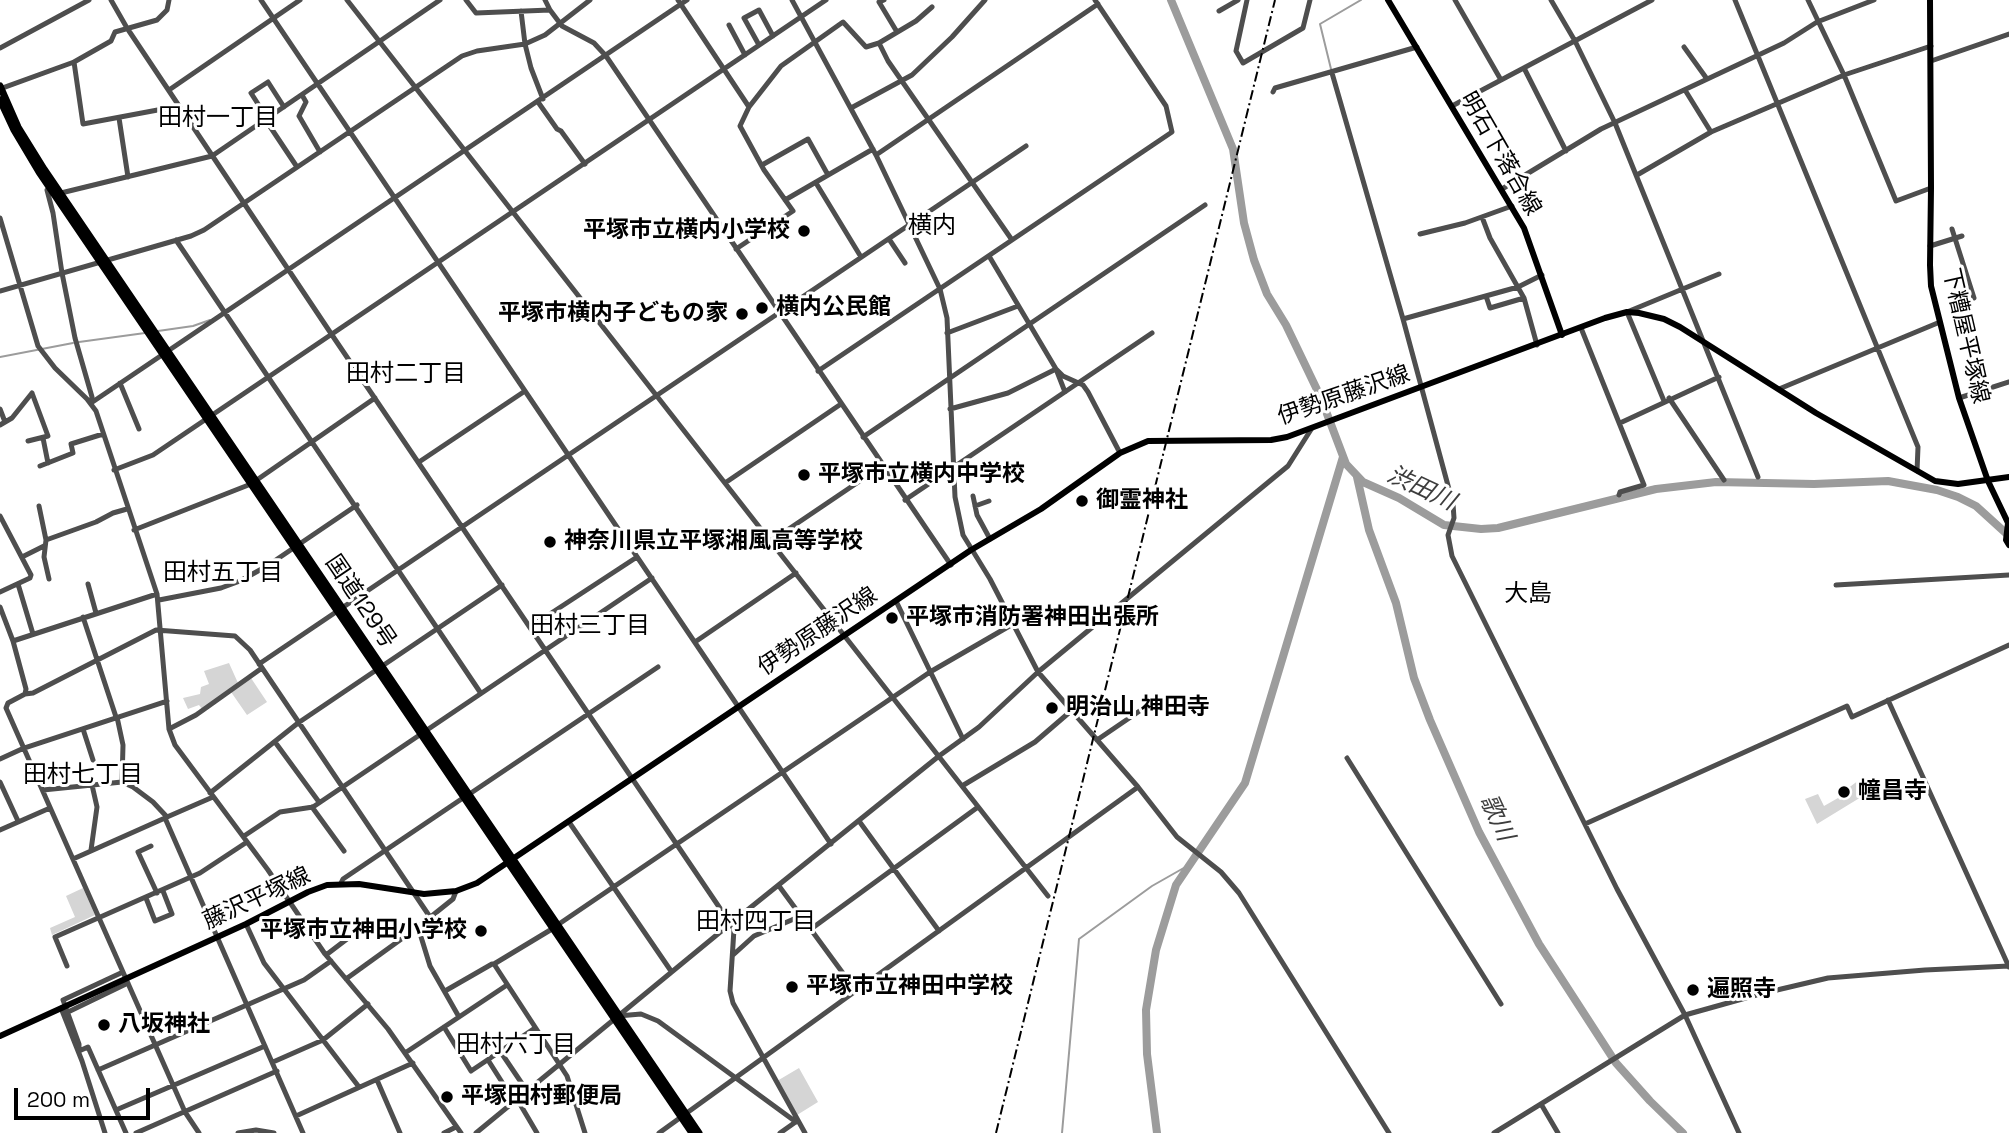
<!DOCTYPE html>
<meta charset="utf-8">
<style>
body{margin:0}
#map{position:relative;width:2009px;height:1133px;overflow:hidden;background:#fff;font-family:"Space Grotesk",sans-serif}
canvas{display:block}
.scale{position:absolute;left:14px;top:1088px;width:136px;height:32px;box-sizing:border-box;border:4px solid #000;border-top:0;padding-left:9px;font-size:21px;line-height:24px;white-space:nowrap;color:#000;-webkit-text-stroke:5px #fff;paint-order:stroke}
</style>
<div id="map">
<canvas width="2009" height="1133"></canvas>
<div class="scale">200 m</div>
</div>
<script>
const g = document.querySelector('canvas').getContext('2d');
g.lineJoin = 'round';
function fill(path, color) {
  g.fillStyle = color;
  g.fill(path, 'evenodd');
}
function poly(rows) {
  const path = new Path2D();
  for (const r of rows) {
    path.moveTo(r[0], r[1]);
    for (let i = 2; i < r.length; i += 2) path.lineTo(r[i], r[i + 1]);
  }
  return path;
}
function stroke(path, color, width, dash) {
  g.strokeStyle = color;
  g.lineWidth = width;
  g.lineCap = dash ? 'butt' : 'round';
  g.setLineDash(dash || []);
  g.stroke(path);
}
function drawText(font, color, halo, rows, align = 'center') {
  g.font = font + ' "Space Grotesk","Noto Sans JP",sans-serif';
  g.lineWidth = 6;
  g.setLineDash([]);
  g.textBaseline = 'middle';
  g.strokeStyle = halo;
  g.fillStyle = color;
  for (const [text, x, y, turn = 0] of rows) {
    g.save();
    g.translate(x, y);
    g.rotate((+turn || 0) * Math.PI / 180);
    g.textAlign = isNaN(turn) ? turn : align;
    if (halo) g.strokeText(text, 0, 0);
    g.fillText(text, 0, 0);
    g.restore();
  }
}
const green = poly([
 [229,663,238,683,202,709,199,705,188,709,183,698,200,694,201,687,209,684,204,671],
 [251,678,267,702,247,715,231,692],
 [1859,780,1871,791,1817,824,1805,799,1818,794,1824,806,1838,798,1840,800,1849,793,1847,789],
 [83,888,95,915,52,935,50,928,75,917,66,896],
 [799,1068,818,1102,797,1115,777,1081]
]);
const stream = poly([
 [1331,69,1320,24,1361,0],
 [158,331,193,326,210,320],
 [79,342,145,333],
 [0,357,73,343],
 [1062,1133,1079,939,1152,886,1189,865]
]);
const river = poly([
 [1171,0,1233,149,1244,223,1254,260,1267,294,1286,325,1321,398,1346,464,1363,482,1399,498,1444,525,1481,529,1498,528,1656,489,1716,482,1814,484,1888,481,1937,490,1958,497,1976,506,2009,536],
 [1357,477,1369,530,1396,603,1414,678,1430,720,1479,832,1539,944,1616,1063,1650,1101,1683,1133],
 [1157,1133,1147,1054,1146,1010,1156,950,1176,885,1245,783,1343,457]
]);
const minor = poly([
 [111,0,127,28,332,335,734,929,730,991,733,1003,805,1133],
 [169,0,167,10,157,20,115,32,111,41,74,62,83,124,179,106],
 [261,0,831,844],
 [347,0,1048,896],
 [466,0,476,13,550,10,562,26,594,43,606,56,951,565],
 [545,0,550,10],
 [678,0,749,107,740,126,764,170,793,211,736,249],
 [792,0,876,155,940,289,947,318,955,497,963,535,990,579,1038,672,1138,787,1177,837,1221,872,1239,893,1389,1133],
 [884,0,879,2,897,32],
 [1247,0,1236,51,1243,63,1303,28,1310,0],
 [1455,0,1501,80],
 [1551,0,1575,41,1615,123,1758,477],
 [1735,0,1918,447,1917,471],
 [1808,0,1844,75,1896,201,1931,188],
 [1219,11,1238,0],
 [729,25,745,55],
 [879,43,888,61,1012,240],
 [759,45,744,18,759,10,773,36],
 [1684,47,1707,79],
 [0,48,89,0],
 [1931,61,2009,34],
 [1524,68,1566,151],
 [1332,73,1403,319,1453,504,1454,518,1448,535,1452,556,1617,889,1685,1015,1739,1133],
 [0,89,74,62],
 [169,90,300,0],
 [1685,90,1711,132],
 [1273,92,1275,88,1417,47],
 [302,95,306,102,299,116,320,152],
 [543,99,531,68,525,44,545,35,590,0],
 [538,102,557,129,561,131,585,164],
 [1452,106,1652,0],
 [749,107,781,66,843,22,866,47,879,43,916,21,932,7],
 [851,108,912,75,952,37,985,0],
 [119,118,128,177],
 [267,118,251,93,268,82,284,107],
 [265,119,297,167],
 [876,155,1098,4],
 [762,165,808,139,828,175],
 [1637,175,1711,132,1844,75,1931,46],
 [816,183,861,257],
 [50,188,47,190,53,213,62,273,75,338,92,397,91,403],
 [1502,189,1601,129,1784,43,1817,22,1874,0],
 [61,193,212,156,440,0],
 [785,200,873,149],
 [1482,217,1490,238,1524,298,1537,345],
 [0,218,38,346,55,368,87,399,96,411,157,594,169,729,175,745,268,870,325,954,388,1029,461,1133],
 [1952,229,1974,298],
 [1420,234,1465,223,1512,206],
 [889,239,905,263],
 [176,240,480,692],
 [1930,246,1962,236],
 [989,256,1056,369,1065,392],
 [0,291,191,236,204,230,462,56,477,51,525,44,521,11],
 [1486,296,1490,308,1524,298],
 [1403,319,1518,287,1542,275],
 [1581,328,1644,485,1620,492,1619,495],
 [947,333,1018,306],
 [818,371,1172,132,1166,106,1095,0],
 [120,383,139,429],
 [1779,389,1940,322],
 [1669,398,1724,480],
 [1959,398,2009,382],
 [1664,401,1627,312,1719,274],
 [91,403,687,0],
 [0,409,5,422],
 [950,409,1008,393,1056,369,1063,376,1083,385,1088,392,1120,453],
 [1620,423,1719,377],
 [0,425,12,418,32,393],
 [863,437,1205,205],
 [43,438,48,463],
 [28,441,48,436,32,393],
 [419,462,525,391],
 [40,466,73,453,71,444,103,434],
 [114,470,153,455,826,0],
 [725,483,841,404],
 [973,496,977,515,990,539],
 [905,500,1152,333],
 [39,506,46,540],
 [975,506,989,501],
 [0,516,31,575,30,578,0,592],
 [134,530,251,484,375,398],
 [771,541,882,466],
 [22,557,44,546],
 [49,579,44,557,46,540,96,522,113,513,127,509],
 [18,584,33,634],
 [88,584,96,613],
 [1836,585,2009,575],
 [159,600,221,588,240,581,267,566,357,505],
 [896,601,963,739],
 [0,607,13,641,26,689,25,694,8,703,6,708,185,1112,199,1133],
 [83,617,116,717],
 [530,627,637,557],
 [13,641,157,594],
 [695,642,796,573],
 [259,664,1026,146],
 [25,694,33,693,156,630,235,636,250,650,430,917],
 [1888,700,2009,967],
 [117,717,123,745,122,782],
 [83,729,93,760],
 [169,729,196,715,262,668],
 [1097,740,1141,710],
 [275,742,319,802],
 [1347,758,1501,1004],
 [0,759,24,748,167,701],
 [0,782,18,821],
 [962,786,1035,742,1071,711],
 [43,790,122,782,133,787,153,802,167,817,165,818,303,1133],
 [210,793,298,723,502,585],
 [468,795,658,667],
 [312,807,344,851],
 [167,817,213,797],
 [859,821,939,931],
 [569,822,671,971],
 [1585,824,1847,706,1852,717,2009,645],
 [0,830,50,808],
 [244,836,280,812,313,807,652,578],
 [151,846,138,852,157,893],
 [91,850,97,807,92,785],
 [73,859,165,818],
 [341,883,343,879,463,798],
 [779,886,856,991],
 [146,898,155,921,172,914,163,891],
 [246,924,264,963,359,1087],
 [556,926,930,672,1013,624],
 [418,927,430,966,459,1017],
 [552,929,494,964,567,1076,585,1133],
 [811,929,978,807],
 [326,955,347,939],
 [733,955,754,936,801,916],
 [67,966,55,937,200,873,247,842],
 [123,972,63,1000,79,1044,79,1051,88,1047,126,1133],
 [346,979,418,927,453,899,456,891],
 [445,991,492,964,494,964],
 [61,1008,82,1061,105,1133],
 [68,1012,128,983],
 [618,1016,641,1014,658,1021,796,1122],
 [444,1027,471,1071,535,1028],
 [500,1051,527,1091],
 [405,1053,507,985],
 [488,1060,514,1101],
 [273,1062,323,1040,368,1004],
 [98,1070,304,980,331,961],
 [377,1080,400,1133],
 [517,1099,537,1133],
 [1541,1104,1558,1133],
 [116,1110,265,1046],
 [296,1116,413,1063],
 [136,1133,277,1071],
 [238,1133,256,1130,274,1133],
 [444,1133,456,1127],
 [476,1133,730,924,939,756,979,727,1038,672,1288,466,1312,428],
 [659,1133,1138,787],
 [780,1133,797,1121],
 [1494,1133,1685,1015,1760,994,1828,978,1925,970,2009,966]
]);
const major = poly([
 [1388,0,1524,228,1562,335],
 [1930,0,1931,188,1930,265,1931,286,1959,398,1988,481,2008,523,2006,540,2009,545],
 [0,1036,246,924,308,892,327,885,359,884,424,894,456,891,477,883,971,550,1041,509,1120,453,1148,441,1271,440,1287,437,1605,318,1627,312,1639,313,1664,319,1680,327,1816,413,1935,481,1958,484,2009,477]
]);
const highway = poly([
 [0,86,18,127,44,169,699,1133],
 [0,100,14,130,39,172,692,1133]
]);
const rail = poly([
 [996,1133,1275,0]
]);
const markers = [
 [804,231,7,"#000"],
 [762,308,7,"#000"],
 [742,314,7,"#000"],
 [804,475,7,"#000"],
 [1082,501,7,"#000"],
 [550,542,7,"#000"],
 [892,618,7,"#000"],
 [1052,708,7,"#000"],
 [1844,792,7,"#000"],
 [481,931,7,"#000"],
 [792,987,7,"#000"],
 [1693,990,7,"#000"],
 [104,1025,7,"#000"],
 [447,1097,7,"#000"]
];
const streetNames = [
 ["明石下落合線",1500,154,60],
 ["下糟屋平塚線",1965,336,77],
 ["伊勢原藤沢線",1344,396,-19],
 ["国道129号",360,602,56],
 ["伊勢原藤沢線",818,632,-34],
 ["藤沢平塚線",257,899,-25]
];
const poiNames = [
 ["平塚市立横内小学校",790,231,"right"],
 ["横内公民館",776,308],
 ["平塚市横内子どもの家",728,314,"right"],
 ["平塚市立横内中学校",818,475],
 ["御霊神社",1096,501],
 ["神奈川県立平塚湘風高等学校",564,542],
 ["平塚市消防署神田出張所",906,618],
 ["明治山 神田寺",1066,708],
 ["幢昌寺",1858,792],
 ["平塚市立神田小学校",467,931,"right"],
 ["平塚市立神田中学校",806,987],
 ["遍照寺",1707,990],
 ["八坂神社",118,1025],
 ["平塚田村郵便局",461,1097]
];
const neighbourhoodNames = [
 ["田村一丁目",218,118],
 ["横内",932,226],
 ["田村二丁目",406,374],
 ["田村五丁目",223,573],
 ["大島",1528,594],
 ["田村三丁目",590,626],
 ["田村七丁目",83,775],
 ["田村四丁目",756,922],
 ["田村六丁目",516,1045]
];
const waterNames = [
 ["渋田川",1421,489,25],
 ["歌川",1496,818,65]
];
fill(green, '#d5d5d5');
stroke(stream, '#9c9c9c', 2);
stroke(river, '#9c9c9c', 8);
stroke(minor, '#4e4e4e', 5);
stroke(major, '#000', 6);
stroke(highway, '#000', 7);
stroke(rail, '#000', 2, [10, 3.5, 2, 3.5]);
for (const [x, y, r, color] of markers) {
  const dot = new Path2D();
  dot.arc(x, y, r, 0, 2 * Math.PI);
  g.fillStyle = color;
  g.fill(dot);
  stroke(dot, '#fff', 2.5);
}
drawText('23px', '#000', '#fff', streetNames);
drawText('bold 23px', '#000', '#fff', poiNames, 'left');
drawText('24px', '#000', '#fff', neighbourhoodNames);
drawText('italic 24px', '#3d3d3d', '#fff', waterNames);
</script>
